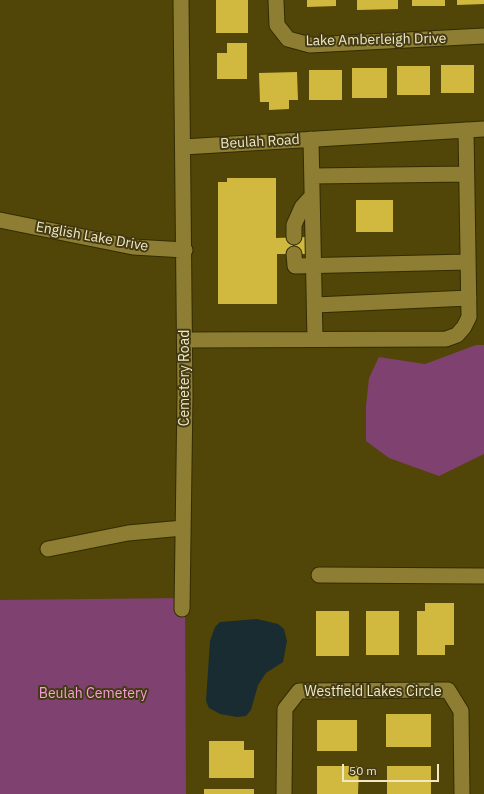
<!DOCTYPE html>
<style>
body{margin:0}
#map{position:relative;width:484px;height:794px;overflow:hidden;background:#514607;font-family:"IBM Plex Sans",sans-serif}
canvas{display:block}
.scale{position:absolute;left:342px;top:764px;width:97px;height:18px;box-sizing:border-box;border:2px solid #f0e9c4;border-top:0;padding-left:5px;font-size:12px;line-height:14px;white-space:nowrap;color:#f0e9c4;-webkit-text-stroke:3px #443b14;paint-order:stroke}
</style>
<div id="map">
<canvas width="484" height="794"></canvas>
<div class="scale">50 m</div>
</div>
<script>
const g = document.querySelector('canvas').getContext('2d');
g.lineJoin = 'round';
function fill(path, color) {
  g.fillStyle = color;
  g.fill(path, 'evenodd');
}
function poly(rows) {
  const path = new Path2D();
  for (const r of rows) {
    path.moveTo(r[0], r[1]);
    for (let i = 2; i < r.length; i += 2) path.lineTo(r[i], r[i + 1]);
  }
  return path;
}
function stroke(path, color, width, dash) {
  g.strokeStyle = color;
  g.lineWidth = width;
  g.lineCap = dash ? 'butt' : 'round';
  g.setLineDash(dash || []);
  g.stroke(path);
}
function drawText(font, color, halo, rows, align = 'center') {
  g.font = font + ' "IBM Plex Sans",sans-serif';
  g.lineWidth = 4;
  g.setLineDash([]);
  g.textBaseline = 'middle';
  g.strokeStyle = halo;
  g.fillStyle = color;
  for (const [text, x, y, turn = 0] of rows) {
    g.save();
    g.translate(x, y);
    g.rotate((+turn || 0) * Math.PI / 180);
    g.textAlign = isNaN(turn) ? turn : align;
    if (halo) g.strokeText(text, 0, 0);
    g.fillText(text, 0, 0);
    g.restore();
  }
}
const green = poly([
 [476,345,484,345,484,454,439,476,389,458,366,441,366,406,369,378,379,357,425,364],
 [185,598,186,794,0,794,0,600]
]);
const water = poly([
 [257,619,278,624,284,629,287,641,283,662,266,673,258,685,251,710,246,716,237,717,220,714,209,708,206,701,210,641,215,627,220,622]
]);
const building = poly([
 [216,0,248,0,248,33,216,33],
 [307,0,336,0,336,6,307,7],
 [357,0,398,0,398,9,357,10],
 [412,0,445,0,445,6,412,6],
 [457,0,484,0,484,4,457,5],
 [227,43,247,43,247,79,217,79,217,53,227,53],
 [441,65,474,65,474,93,441,93],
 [397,66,430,66,430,95,397,95],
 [352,68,387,68,387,98,352,98],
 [309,70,342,70,342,100,309,100],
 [297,72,298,100,289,100,289,109,269,110,269,102,260,102,259,73],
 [227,178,276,178,276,238,305,237,305,254,277,254,277,304,218,304,218,182,227,182],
 [356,200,393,200,393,232,356,232],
 [425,603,454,603,454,645,445,645,445,655,417,655,417,611,425,611],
 [316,611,349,611,349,656,316,656],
 [366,611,399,611,399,655,366,655],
 [386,714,431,714,431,747,386,747],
 [317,720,357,720,357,751,317,751],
 [209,741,244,741,244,750,254,750,254,778,209,778],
 [317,766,359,766,358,794,317,794],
 [387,766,431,766,431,794,387,794],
 [204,789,254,789,254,794,204,794]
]);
const minor = poly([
 [181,0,185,395,182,609],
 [276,0,277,25,288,39,310,45,484,36],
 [311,139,315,339],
 [183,147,484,129],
 [312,176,466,174],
 [0,220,133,247,185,250],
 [294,237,294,225,302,207,312,196],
 [294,254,295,266,468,262],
 [315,305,469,298],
 [185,340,446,339,457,335,464,327,469,317,466,130],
 [48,549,128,533,183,528],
 [319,575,484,576],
 [284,794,285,709,299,691,448,690,461,711,462,794]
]);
const streetNames = [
 ["Lake Amberleigh Drive",376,40,-1],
 ["Beulah Road",260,142,-3],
 ["English Lake Drive",92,237,10],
 ["Cemetery Road",185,378,-90],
 ["Westfield Lakes Circle",373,692]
];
const parkNames = [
 ["Beulah Cemetery",93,694]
];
fill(green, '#7f416f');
fill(water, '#182c31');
fill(building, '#d1b940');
stroke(minor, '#342c02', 17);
stroke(minor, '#8d7e33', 15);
drawText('14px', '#f0e9c4', '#443b14', streetNames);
drawText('14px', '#f89dde', '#443b14', parkNames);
</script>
